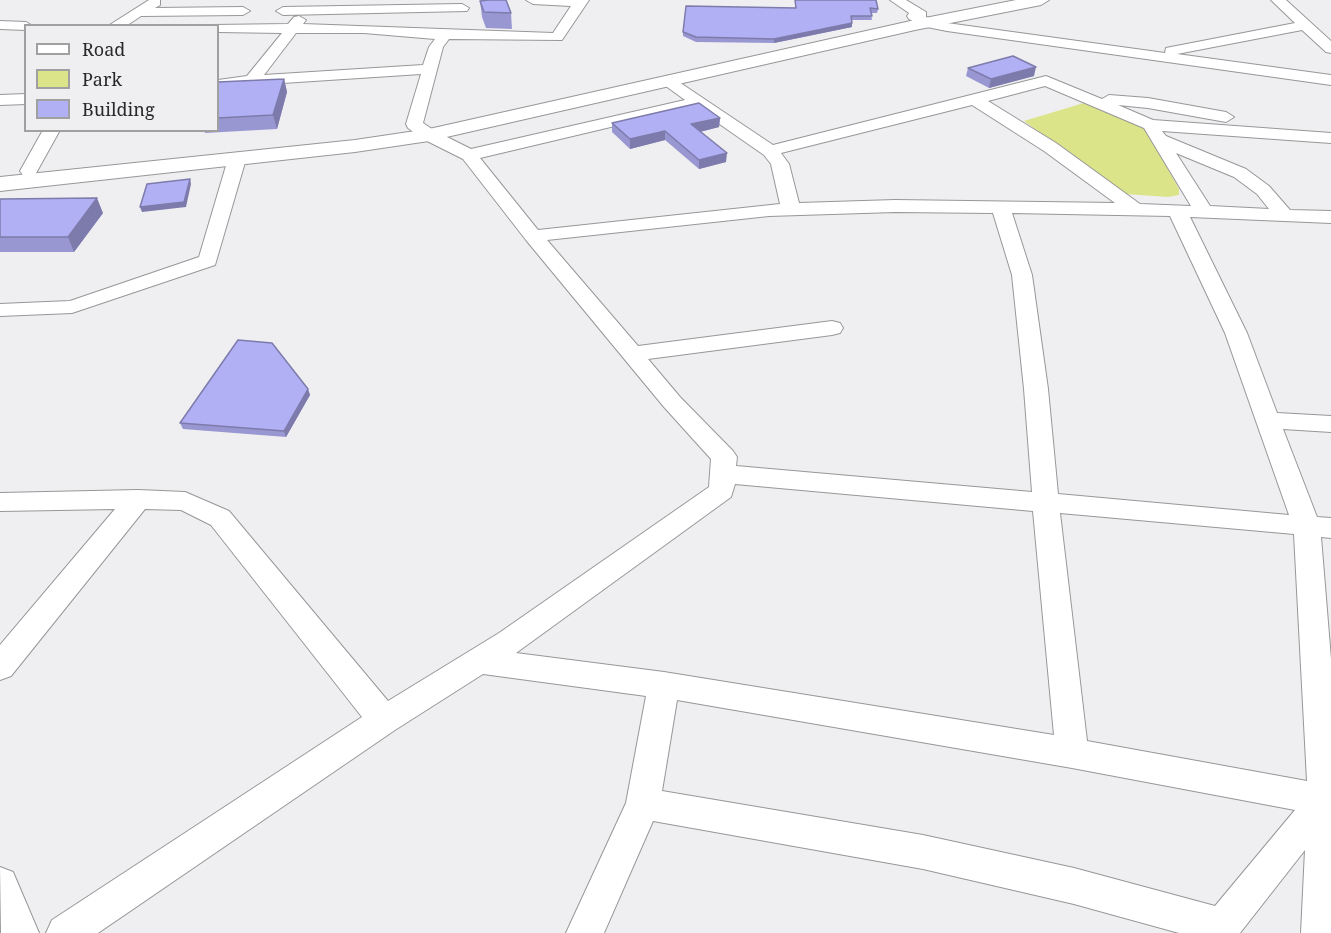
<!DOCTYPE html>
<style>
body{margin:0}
#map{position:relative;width:1331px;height:933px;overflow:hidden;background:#efeff1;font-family:"Noto Serif",serif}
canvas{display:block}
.legend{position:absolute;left:24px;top:24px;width:195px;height:108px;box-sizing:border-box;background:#efeff1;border:2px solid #a0a0a1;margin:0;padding:8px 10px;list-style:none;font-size:18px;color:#29292a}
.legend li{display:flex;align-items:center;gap:12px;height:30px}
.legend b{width:30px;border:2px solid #a0a0a1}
</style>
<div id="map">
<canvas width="1331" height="933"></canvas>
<ul class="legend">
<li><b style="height:8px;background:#fff"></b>Road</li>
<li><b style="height:16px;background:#dce48a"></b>Park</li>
<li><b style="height:16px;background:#b2b0f4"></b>Building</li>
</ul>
</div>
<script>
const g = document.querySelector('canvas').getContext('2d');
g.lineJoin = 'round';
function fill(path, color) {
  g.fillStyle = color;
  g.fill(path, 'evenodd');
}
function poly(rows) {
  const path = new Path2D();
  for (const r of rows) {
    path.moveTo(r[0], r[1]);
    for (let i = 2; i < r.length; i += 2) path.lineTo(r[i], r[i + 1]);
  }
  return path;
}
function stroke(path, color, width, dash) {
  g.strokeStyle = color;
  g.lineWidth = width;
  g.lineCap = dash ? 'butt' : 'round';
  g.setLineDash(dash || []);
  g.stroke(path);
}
const green = poly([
 [1087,102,1145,128,1179,189,1179,195,1168,197,1125,194,1024,121]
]);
const minor = poly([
 [149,0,160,0,160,5,155,8,243,7,250,11,243,15,141,16,126,26,108,26,149,0],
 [526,0,589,0,562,40,449,39,443,47,423,123,435,131,471,149,685,100,663,84,660,81,668,76,673,78,773,145,1046,76,1102,99,1109,95,1148,98,1226,112,1234,117,1226,122,1148,108,1118,105,1153,120,1331,133,1331,143,1162,131,1166,136,1246,169,1269,186,1290,210,1331,211,1331,223,1190,217,1247,333,1277,413,1331,416,1331,432,1283,429,1317,517,1331,518,1331,538,1321,537,1331,659,1331,933,1301,933,1305,850,1240,933,1179,933,1074,904,923,869,653,821,604,933,566,933,626,803,646,696,483,674,395,730,98,933,46,933,52,920,362,717,211,525,181,510,145,509,11,676,0,680,0,645,115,509,0,511,0,493,138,490,185,492,229,511,388,701,499,633,709,487,711,459,664,407,526,240,463,159,423,139,408,128,406,124,421,74,252,85,218,90,218,80,247,76,282,33,218,32,218,26,213,25,288,24,294,17,299,16,306,20,303,24,553,33,571,6,533,4,526,0],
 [296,33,364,33,435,39,429,47,423,65,264,75,296,33],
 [1045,86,1144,128,1191,206,1140,204,1056,143,988,101,1045,86],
 [972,105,1044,151,1115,203,895,200,799,203,789,164,781,153,972,105],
 [695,107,764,155,771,164,780,204,538,230,480,158,695,107],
 [1176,153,1234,177,1257,194,1269,209,1210,206,1176,153],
 [895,212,993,213,1012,275,1024,389,1032,492,736,466,737,457,733,451,680,397,648,359,832,335,840,333,843,328,840,323,832,321,638,346,547,240,769,216,895,212],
 [1012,213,1170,216,1225,333,1289,515,1058,494,1048,389,1032,275,1012,213],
 [735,484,1033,511,1054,735,664,672,516,653,731,497,735,484],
 [1060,513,1294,534,1307,781,1087,741,1060,513],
 [677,700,1072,768,1295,810,1215,906,1074,868,923,835,662,791,677,700],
 [890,0,906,0,926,12,926,17,947,23,1165,53,1166,48,1171,47,1295,23,1271,0,1286,0,1331,41,1331,53,1326,52,1302,30,1177,54,1331,75,1331,85,947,31,922,26,909,19,907,16,909,13,890,0],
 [462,4,469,8,467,11,283,15,276,11,283,7,462,4],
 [0,21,26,22,33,26,26,26,26,30,0,29,0,21],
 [26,94,26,104,0,105,0,95,26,94],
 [43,130,60,130,35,175,23,175,20,171,43,130],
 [237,154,243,155,246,159,215,265,72,313,0,316,0,304,70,301,199,257,228,159,231,155,237,154],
 [0,867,13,872,39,933,1,933,0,867]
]);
const major = poly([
 [1016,0,1049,0,1041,5,915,30,429,141,355,152,0,191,0,177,355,140,429,129,915,20,1016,0]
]);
const wall = poly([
 [795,0,876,0,878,9,877,13,871,13,872,20,852,20,852,27,774,43,696,42,683,36,683,32,795,8],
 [480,1,511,13,512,29,486,28,482,17],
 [968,68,1034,76,989,88,966,76],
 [284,79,287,92,277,129,205,133,204,130,218,130,218,82],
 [720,118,719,127,700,132,726,162,699,169,665,140,630,149,612,132,612,123],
 [0,199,103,213,74,252,0,252],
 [308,389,310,395,286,437,183,429,180,423]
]);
const shadedWall = poly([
 [852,23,852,27,774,43,774,39],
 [1036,67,1034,76,989,88,991,79],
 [284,79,287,92,277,129,273,115],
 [720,118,719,127,691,134,691,124],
 [665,131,665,140,630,149,630,139],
 [727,153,726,162,699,169,699,160],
 [190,179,191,184,186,207,142,212,140,207],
 [97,198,103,213,74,252,68,237],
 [308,389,310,395,286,437,284,431]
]);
const building = poly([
 [488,0,506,0,511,13,484,12,480,1,488,0],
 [795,0,876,0,878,9,870,8,872,16,851,16,852,23,774,39,696,37,683,32,686,6,796,8,795,0],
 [1013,56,1036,67,991,79,968,68,1013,56],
 [284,79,273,115,218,118,218,82,284,79],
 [699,103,720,118,691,124,727,153,699,160,665,131,630,139,612,123,699,103],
 [190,179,184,202,140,207,147,184,190,179],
 [97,198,68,237,0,237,0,199,97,198],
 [238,340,272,343,308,389,284,431,180,423,238,340]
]);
fill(green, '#dce48a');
stroke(minor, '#979799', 2);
stroke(major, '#979799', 2);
fill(minor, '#fff');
fill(major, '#fff');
fill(wall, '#9997d2');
fill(shadedWall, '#7d7bab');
fill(building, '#b2b0f4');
stroke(building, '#7d7bab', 1.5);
</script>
